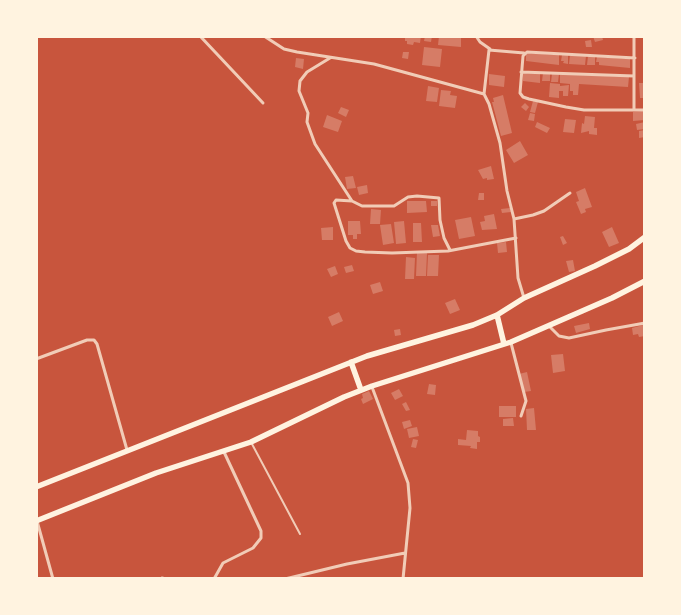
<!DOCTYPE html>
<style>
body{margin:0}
#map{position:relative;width:681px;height:615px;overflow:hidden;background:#c8553d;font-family:"IBM Plex Sans",sans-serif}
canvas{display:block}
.frame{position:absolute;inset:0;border:38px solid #fff3e0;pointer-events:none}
</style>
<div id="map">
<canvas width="681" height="615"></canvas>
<div class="frame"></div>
</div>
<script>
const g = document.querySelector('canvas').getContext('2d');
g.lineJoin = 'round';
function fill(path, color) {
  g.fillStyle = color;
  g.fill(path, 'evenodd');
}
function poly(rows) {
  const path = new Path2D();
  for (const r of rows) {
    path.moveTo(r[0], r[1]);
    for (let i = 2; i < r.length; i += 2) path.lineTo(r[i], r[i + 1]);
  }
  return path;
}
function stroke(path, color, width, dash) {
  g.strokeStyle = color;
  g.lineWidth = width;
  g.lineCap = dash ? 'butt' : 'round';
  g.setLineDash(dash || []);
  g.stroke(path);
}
const building = poly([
 [405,36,421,36,420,43,414,42,413,45,407,44,407,41,405,41],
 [425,36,432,36,431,42,424,41],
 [439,36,461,36,461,47,438,45],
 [593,36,602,36,603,40,595,42],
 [591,40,592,47,586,47,585,41],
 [424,47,442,49,440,67,422,65],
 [403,52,409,52,408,59,402,58],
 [526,53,559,55,559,65,526,61],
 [562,55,568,55,568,64,563,63,564,61,561,61],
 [570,55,586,56,585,65,569,64],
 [588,56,595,57,595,65,587,65],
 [597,57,630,59,630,68,599,65,599,62,596,62],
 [296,58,304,59,303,69,295,67],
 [523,73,540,74,540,83,523,81],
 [543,73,550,74,550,81,542,81],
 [489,74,505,76,504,87,489,85],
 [552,74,559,74,558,82,551,82],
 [560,74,629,77,628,87,579,84,578,95,573,95,573,91,570,91,570,84,560,83],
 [550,83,560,84,560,86,569,85,568,96,563,96,563,91,559,91,559,98,549,97],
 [639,83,645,83,645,98,640,98],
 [428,86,439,88,437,102,426,101],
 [441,90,451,91,450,95,457,96,455,108,439,106],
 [503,95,512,133,501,136,492,102,494,102,493,98],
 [533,101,538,102,535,113,530,112],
 [525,103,529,107,526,111,521,107],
 [341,107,349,110,346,117,338,113],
 [645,111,645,120,633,121,633,112],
 [530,113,535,114,534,121,528,120],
 [327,115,342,121,338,132,323,127],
 [585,116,595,117,594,128,597,128,597,135,589,134,589,131,581,133,582,123,584,124],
 [565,119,576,120,574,133,563,132],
 [537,122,550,128,547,133,535,127],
 [645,122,645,129,637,130,636,124],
 [645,130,645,137,639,138,639,131],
 [520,141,528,155,514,163,506,150],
 [491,166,494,179,487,180,487,178,483,179,478,170],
 [353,176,356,188,347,189,345,177],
 [367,185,368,193,359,195,357,187],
 [585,188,592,207,585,209,586,212,581,214,576,202,579,201,576,192],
 [479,193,484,193,484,200,478,200],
 [407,201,426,201,427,212,407,213],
 [431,201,437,201,437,206,431,206],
 [510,208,511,212,502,213,501,209],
 [371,209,381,210,380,224,370,224],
 [494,214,497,229,482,230,480,222,485,221,484,216],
 [471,217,475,236,459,239,455,220],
 [348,221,360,221,361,234,357,234,357,239,353,239,353,235,348,235],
 [404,221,406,243,396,244,394,222],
 [413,223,421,223,422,242,413,242],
 [391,224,394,243,383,245,380,225],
 [431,225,438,225,440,236,433,237],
 [333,227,333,240,322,240,321,228],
 [612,227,619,243,609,247,602,232],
 [563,236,567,243,563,245,560,237],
 [506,242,507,252,498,253,497,243],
 [417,252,427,253,426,276,416,276],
 [428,255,439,255,438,276,427,276],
 [406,257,415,258,414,279,405,279],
 [573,260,575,271,569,272,566,261],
 [352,265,354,271,346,273,344,267],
 [335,266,338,274,331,277,327,269],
 [380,282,383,291,373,294,370,285],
 [455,299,460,310,450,314,445,303],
 [339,312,343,321,332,326,328,317],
 [589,323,590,329,576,333,574,326],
 [643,325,645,336,639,337,638,334,633,335,632,328],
 [400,329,401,335,395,336,394,330],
 [563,354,565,371,553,373,551,355],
 [527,372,531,391,524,392,519,374],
 [429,384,436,385,435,395,427,394],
 [399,389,403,396,395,400,391,393],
 [369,391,373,399,363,404,361,399,363,398,362,394],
 [406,402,410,410,406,411,402,404],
 [499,406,516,406,516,417,499,417],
 [534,408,536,430,527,430,526,409],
 [513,418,514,426,503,426,503,419],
 [410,420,412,426,404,429,402,422],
 [417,427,419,436,409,438,407,429],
 [467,430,478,431,478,436,480,437,480,442,477,442,477,449,470,448,471,446,458,445,458,439,466,440],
 [413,439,418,440,416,448,411,447]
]);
const service = poly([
 [252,444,300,534]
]);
const minor = poly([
 [200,36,263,103],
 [264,36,284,49,297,52,374,64,484,94,489,104,500,143,507,191,514,219,518,278,524,298],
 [476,36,480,42,490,49],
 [634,36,634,110],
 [330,58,307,72,300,81,299,91,308,113,307,122,315,144,352,201,362,206,394,206,408,197,417,196,439,198,440,220,444,238,450,250],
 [635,58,527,52,523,56,520,93,523,97,529,99,566,107,584,110,645,110],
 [521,72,634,76],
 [484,94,489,50,524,53],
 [352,201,336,200,334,203,346,241,350,248,356,251,365,252,392,253,448,251,516,238],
 [514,219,533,215,544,211,570,193],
 [549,326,559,336,569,338,606,330,645,323],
 [511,343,526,401,521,416],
 [36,359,87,340,94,340,97,344,127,450],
 [372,387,408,483,410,508,403,579],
 [37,521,53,579],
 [162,578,166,579],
 [214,579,223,563,253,548,261,538,261,531,224,452],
 [285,579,347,564,405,553]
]);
const trunk = poly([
 [497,315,504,344],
 [351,362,361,390],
 [36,487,367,356,473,325,497,315,524,298,595,266,629,249,645,237],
 [36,521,156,473,251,442,344,397,372,386,511,342,612,298,645,281]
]);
fill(building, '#d67c66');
stroke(service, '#f1ccb7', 2);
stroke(minor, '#f1ccb7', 3);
stroke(trunk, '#fff3e0', 5.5);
</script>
